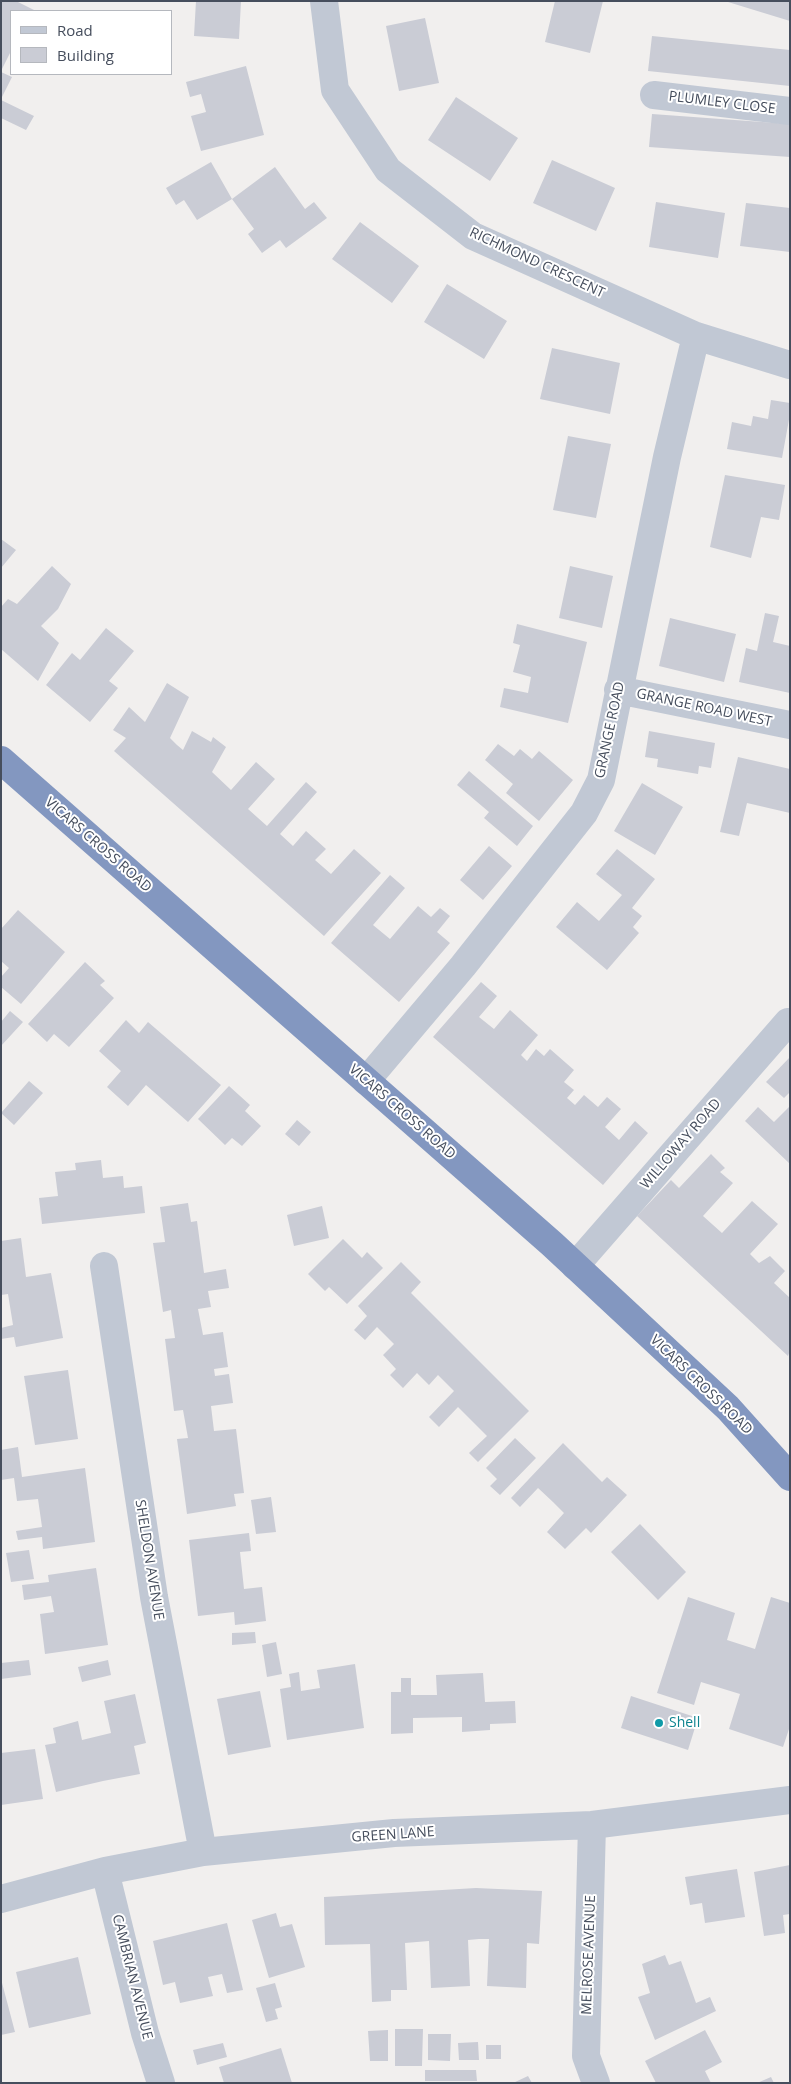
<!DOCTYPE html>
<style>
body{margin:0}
#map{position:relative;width:791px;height:2084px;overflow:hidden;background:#f1efee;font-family:"Open Sans",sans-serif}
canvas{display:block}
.frame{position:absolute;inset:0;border:2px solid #464e5d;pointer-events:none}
.legend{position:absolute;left:10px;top:10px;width:162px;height:65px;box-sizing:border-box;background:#fff;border:1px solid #b5b8be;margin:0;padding:6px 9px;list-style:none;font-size:15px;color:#464e5d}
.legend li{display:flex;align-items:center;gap:10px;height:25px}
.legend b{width:25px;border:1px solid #b5b8be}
</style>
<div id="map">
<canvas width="791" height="2084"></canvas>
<div class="frame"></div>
<ul class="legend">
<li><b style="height:6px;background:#c1c8d4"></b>Road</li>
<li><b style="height:14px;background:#caccd5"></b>Building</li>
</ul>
</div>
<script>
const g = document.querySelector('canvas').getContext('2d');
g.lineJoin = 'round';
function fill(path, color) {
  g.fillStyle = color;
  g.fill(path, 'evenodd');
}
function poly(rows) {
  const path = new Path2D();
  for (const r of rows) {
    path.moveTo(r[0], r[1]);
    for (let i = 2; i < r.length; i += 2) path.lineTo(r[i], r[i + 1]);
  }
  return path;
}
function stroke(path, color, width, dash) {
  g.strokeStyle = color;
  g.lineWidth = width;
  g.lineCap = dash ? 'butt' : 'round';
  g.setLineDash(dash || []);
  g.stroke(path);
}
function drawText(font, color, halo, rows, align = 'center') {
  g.font = font + ' "Open Sans",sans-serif';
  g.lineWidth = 4;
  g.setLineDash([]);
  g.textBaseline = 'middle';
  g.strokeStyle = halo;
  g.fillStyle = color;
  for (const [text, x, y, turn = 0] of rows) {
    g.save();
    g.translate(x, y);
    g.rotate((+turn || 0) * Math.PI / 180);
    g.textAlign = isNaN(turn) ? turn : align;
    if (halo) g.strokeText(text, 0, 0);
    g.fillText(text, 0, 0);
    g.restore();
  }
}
const building = poly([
 [1,1,16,1,36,11,11,11,11,51,1,71],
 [196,1,241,1,239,39,194,36],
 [555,1,603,1,590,53,545,42],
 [728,1,790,1,790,21,728,2],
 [425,18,439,83,399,91,386,26],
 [652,36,790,50,790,86,648,71],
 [246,66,264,135,201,151,191,116,206,112,201,94,190,97,186,82],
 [1,72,12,77,1,99],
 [456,97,518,138,490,181,428,140],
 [1,100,34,116,26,130,1,118],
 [652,114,790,124,790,157,649,147],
 [552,160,615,188,596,231,533,203],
 [211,162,232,199,275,167,305,209,314,202,327,218,286,248,280,240,262,253,248,234,254,229,232,199,197,220,184,200,176,205,166,188],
 [656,202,725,213,718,258,649,247],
 [746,203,790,208,790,252,740,246],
 [360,222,419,266,392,303,332,259],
 [447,284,507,321,484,359,424,322],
 [552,348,620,363,610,414,540,399],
 [771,400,790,403,790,414,782,458,727,449,732,422,751,426,753,416,768,419],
 [568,436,611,444,596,518,553,510],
 [725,475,785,485,779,520,761,517,751,558,710,547],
 [1,539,16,550,1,568],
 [52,566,71,584,58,609,41,626,59,643,38,681,1,649,1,607,8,599,17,604],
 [570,566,613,576,602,628,559,618],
 [765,613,779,616,773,642,790,646,790,693,739,682,746,648,757,651],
 [670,618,736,634,724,682,659,666],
 [517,624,587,642,568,723,500,707,504,688,528,693,531,677,513,672,520,645,513,643],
 [106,628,134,651,109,681,118,688,90,722,46,685,72,653,80,660],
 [167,683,189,697,170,738,177,745,183,750,192,731,211,742,213,737,226,747,212,772,231,790,256,762,275,779,248,809,267,826,306,782,317,792,280,834,293,846,306,831,326,849,315,860,331,874,354,849,381,873,324,936,114,751,126,738,113,730,129,707,145,722],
 [649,731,715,743,711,768,699,766,698,774,657,767,658,759,645,757],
 [498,744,514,756,520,749,532,759,539,751,573,780,539,821,506,793,513,784,485,760],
 [738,757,790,769,790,813,747,803,739,836,720,832],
 [469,771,533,826,517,846,484,818,489,812,457,785],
 [642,783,683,807,655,855,614,831],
 [489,846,512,866,483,900,460,880],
 [617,849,655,879,632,908,642,916,633,927,639,933,607,970,556,927,577,902,599,921,622,895,596,874],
 [390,875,405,888,373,925,390,939,418,906,431,917,440,908,450,916,437,932,450,943,399,1002,331,943],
 [18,910,65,952,21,1004,1,987,1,977,9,968,1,961,1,929],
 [85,962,105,981,100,985,114,998,69,1047,54,1034,47,1042,28,1024],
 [481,982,497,996,479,1017,494,1029,510,1010,538,1035,521,1055,527,1061,536,1049,544,1056,550,1049,574,1070,564,1082,574,1090,567,1098,575,1105,584,1095,598,1107,607,1097,621,1109,605,1127,619,1140,635,1121,648,1133,603,1185,433,1037],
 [10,1011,23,1022,1,1046,1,1022],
 [126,1020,139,1033,148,1022,221,1085,188,1122,146,1085,128,1106,107,1087,121,1071,99,1051],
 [790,1057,790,1092,784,1098,766,1082],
 [29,1081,43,1093,14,1125,1,1113],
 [229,1086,250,1105,245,1111,261,1126,242,1146,232,1138,225,1145,198,1119],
 [790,1106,790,1164,745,1121,758,1107,774,1122],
 [297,1120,311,1132,299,1146,285,1134],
 [711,1154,725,1168,720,1172,733,1183,703,1216,722,1233,752,1201,778,1224,750,1254,759,1263,770,1256,785,1271,774,1283,790,1298,790,1350,788,1356,637,1216,671,1180,679,1188],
 [101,1160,103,1178,123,1176,124,1188,142,1186,145,1213,42,1224,39,1198,58,1196,55,1172,76,1170,75,1163],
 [188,1203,191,1222,197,1221,204,1273,226,1269,229,1288,208,1291,211,1307,198,1309,203,1335,223,1332,228,1367,214,1369,215,1376,229,1374,233,1403,211,1406,214,1431,236,1429,244,1493,234,1494,236,1506,187,1514,177,1439,188,1438,183,1410,174,1411,165,1339,175,1338,171,1310,163,1312,153,1243,165,1242,160,1207],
 [322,1206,329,1238,294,1246,287,1215],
 [21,1238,26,1277,51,1273,63,1338,16,1347,14,1337,1,1339,1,1328,13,1325,8,1294,1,1295,1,1241],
 [343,1239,362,1258,367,1252,383,1268,347,1304,329,1287,325,1291,308,1274],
 [401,1262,421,1282,411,1293,529,1411,478,1462,469,1453,487,1436,458,1407,439,1427,429,1417,454,1391,438,1375,429,1385,417,1373,403,1388,390,1375,396,1369,383,1355,394,1344,377,1327,365,1340,354,1330,367,1316,358,1306],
 [68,1370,78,1439,35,1445,24,1376],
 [515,1438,536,1458,500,1495,490,1486,497,1479,486,1468],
 [563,1443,602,1482,607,1477,627,1495,591,1533,586,1528,565,1549,547,1532,564,1513,553,1502,538,1488,520,1507,511,1498],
 [18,1447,22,1477,85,1468,95,1542,43,1549,42,1537,18,1540,16,1531,42,1527,38,1499,17,1501,14,1478,1,1480,1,1450],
 [271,1497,276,1532,256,1534,251,1500],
 [640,1524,686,1572,658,1600,611,1552],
 [249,1533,251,1551,240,1552,244,1589,262,1587,266,1621,235,1625,234,1612,198,1616,189,1540],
 [29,1550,34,1579,11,1582,6,1553],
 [96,1568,108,1645,45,1654,40,1614,54,1612,51,1596,24,1600,22,1585,49,1582,48,1575],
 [688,1597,735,1613,727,1640,755,1649,771,1597,790,1603,790,1726,783,1747,729,1729,740,1694,701,1682,694,1705,657,1693],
 [255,1632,256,1643,232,1645,232,1633],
 [276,1642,282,1674,267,1677,262,1645],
 [29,1660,31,1675,1,1679,1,1663],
 [108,1660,111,1675,82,1682,78,1667],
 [355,1664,364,1728,287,1740,280,1689,291,1687,289,1674,299,1672,301,1691,320,1688,317,1670],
 [483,1673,485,1702,515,1701,516,1723,490,1724,490,1730,462,1732,462,1717,413,1718,413,1733,391,1734,391,1692,401,1692,401,1678,411,1678,411,1695,437,1695,436,1675],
 [260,1691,271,1747,228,1755,217,1699],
 [135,1694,146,1743,134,1746,140,1774,103,1781,56,1792,45,1745,56,1743,53,1728,78,1721,82,1740,111,1733,104,1701],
 [631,1696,698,1718,688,1750,621,1728],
 [35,1749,43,1799,1,1805,1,1753],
 [790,1865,790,1914,783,1915,785,1933,764,1936,754,1872],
 [737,1869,745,1917,705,1923,702,1903,690,1905,685,1877],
 [476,1888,542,1891,539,1944,527,1943,526,1988,487,1986,489,1939,479,1939,468,1940,470,1986,431,1988,429,1941,405,1943,407,1990,391,1990,391,2001,372,2002,370,1944,325,1945,324,1897],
 [276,1913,280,1927,292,1924,305,1967,269,1978,252,1920],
 [227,1923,243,1990,227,1993,222,1974,208,1977,213,1996,180,2003,175,1982,163,1985,153,1941],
 [665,1955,669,1965,681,1961,696,2003,710,1997,716,2011,655,2040,638,1997,650,1993,642,1964],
 [78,1957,91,2014,29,2028,16,1972],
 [1,1979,15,2032,1,2035],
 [275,1983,282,2007,275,2009,278,2019,266,2022,256,1988],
 [395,2029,423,2029,422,2066,395,2066],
 [388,2030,388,2061,370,2061,368,2031],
 [705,2030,722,2062,705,2071,711,2083,656,2083,645,2061],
 [428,2034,451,2034,450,2061,428,2060],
 [478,2042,479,2060,459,2060,458,2043],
 [223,2043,227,2057,197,2065,193,2050],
 [486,2045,501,2045,501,2059,486,2059],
 [281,2048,292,2083,224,2083,219,2067],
 [425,2070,476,2070,477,2081,425,2081],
 [528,2076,532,2083,513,2083],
 [771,2077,774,2083,757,2083]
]);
const street = poly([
 [324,1,335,90,388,170,473,236,696,336,790,365],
 [654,95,790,111],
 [618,690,790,725],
 [366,1081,463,966,584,813,601,780,667,457,696,336],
 [104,1266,154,1597,203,1852],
 [575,1266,788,1022],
 [592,1825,586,2056,596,2083],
 [105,1871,145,2033,161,2083],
 [1,1899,105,1871,203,1852,394,1833,592,1825,790,1800]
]);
const highway = poly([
 [1,760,552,1244,728,1408,790,1477]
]);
const markers = [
 [659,1723,5,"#0f9aa8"]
];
const streetNames = [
 ["PLUMLEY CLOSE",722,103,7],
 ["RICHMOND CRESCENT",537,263,25],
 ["GRANGE ROAD WEST",704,708,12],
 ["GRANGE ROAD",610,730,-78],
 ["VICARS CROSS ROAD",98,845,41],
 ["VICARS CROSS ROAD",402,1112,41],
 ["WILLOWAY ROAD",681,1144,-49],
 ["VICARS CROSS ROAD",701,1385,44],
 ["SHELDON AVENUE",149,1560,81],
 ["GREEN LANE",393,1835,-4],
 ["MELROSE AVENUE",589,1955,-88],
 ["CAMBRIAN AVENUE",132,1977,76]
];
const cultureNames = [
 ["Shell",669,1723]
];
fill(building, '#caccd5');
stroke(street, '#c1c8d4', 28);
stroke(highway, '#8397c0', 28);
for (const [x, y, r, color] of markers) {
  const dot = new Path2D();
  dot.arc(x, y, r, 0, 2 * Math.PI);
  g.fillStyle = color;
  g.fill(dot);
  stroke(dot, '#fff', 2);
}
drawText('14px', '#464e5d', '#fff', streetNames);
drawText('14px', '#0d838f', '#fff', cultureNames, 'left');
</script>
